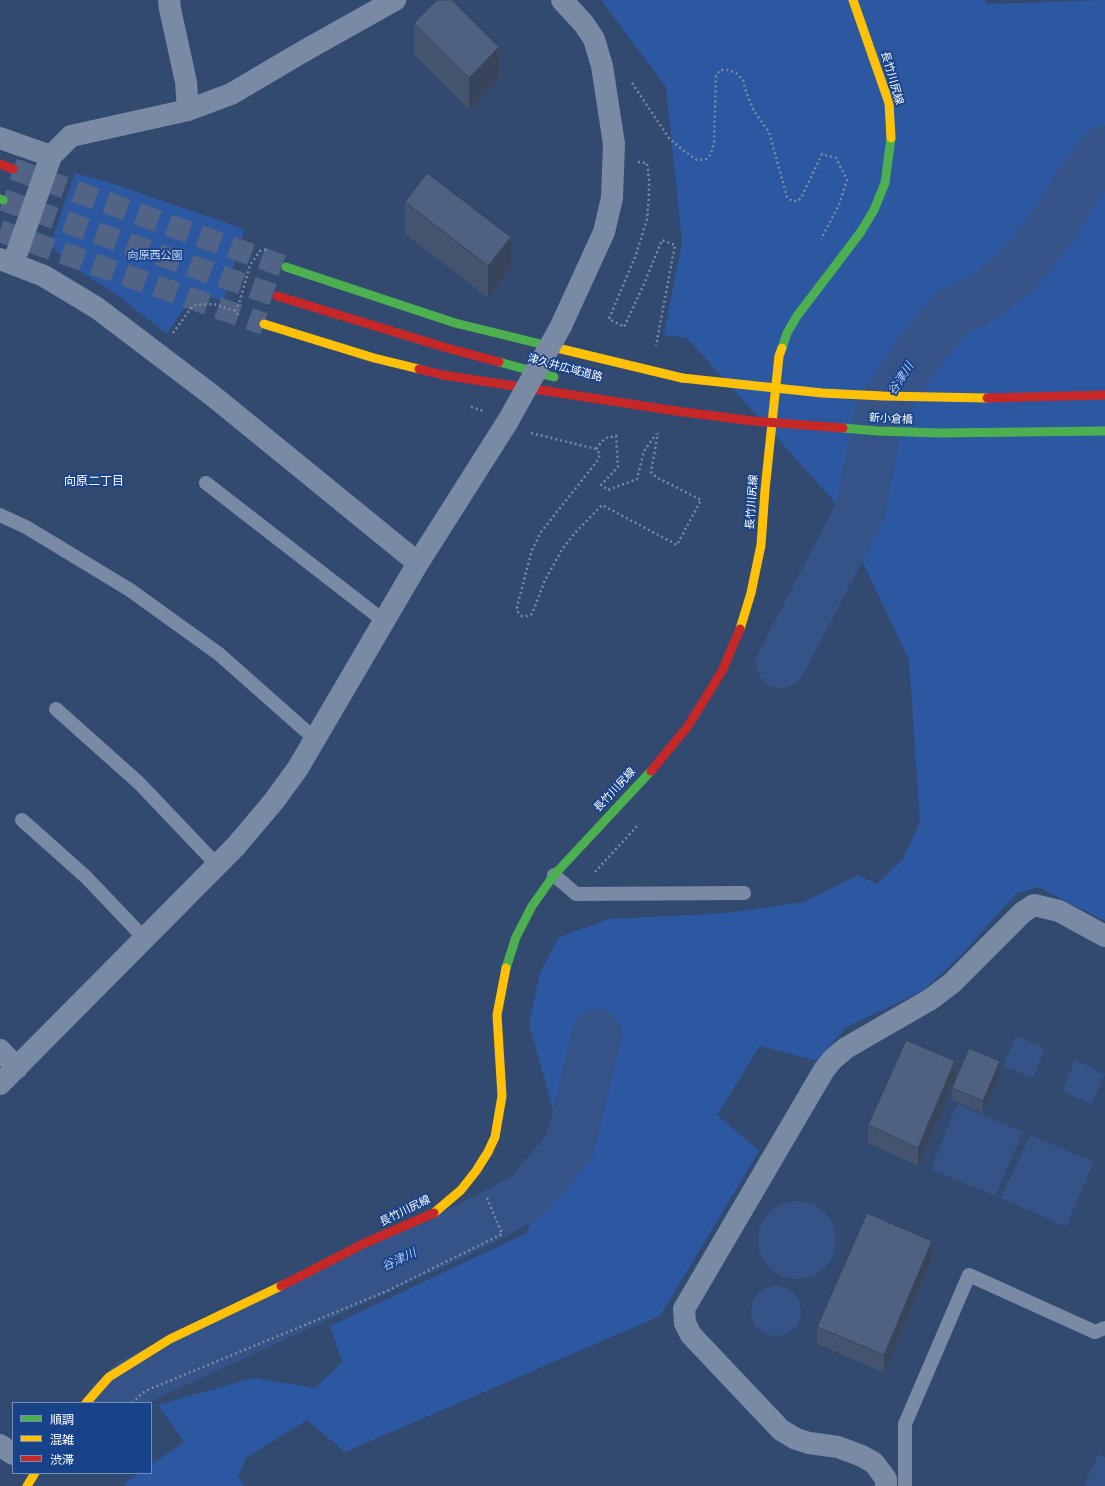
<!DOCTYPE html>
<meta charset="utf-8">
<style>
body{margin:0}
#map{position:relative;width:1105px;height:1486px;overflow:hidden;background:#324970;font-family:"IBM Plex Sans","Noto Sans JP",sans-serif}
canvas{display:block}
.legend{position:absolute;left:12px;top:1402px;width:140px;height:72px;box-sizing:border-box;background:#18428a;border:1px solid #748eb9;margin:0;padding:5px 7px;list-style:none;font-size:12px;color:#fff}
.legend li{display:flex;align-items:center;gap:8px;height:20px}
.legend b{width:20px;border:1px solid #748eb9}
</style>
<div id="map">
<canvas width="1105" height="1486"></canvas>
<ul class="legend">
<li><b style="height:5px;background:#4caf50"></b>順調</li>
<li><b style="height:5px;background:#ffc107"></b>混雑</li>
<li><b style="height:5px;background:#c62828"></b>渋滞</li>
</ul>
</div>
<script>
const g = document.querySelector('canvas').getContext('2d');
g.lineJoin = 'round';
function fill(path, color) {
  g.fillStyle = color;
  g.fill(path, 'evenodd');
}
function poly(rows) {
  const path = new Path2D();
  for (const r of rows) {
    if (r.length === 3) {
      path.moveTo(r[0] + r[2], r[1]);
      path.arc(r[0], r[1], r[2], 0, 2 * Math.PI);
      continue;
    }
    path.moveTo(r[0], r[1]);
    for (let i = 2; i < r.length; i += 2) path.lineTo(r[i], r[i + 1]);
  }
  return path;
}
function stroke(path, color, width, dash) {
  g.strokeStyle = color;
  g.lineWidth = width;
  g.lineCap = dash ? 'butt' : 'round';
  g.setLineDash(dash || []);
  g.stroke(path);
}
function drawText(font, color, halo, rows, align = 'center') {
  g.font = font + ' "IBM Plex Sans","Noto Sans JP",sans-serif';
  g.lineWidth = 3.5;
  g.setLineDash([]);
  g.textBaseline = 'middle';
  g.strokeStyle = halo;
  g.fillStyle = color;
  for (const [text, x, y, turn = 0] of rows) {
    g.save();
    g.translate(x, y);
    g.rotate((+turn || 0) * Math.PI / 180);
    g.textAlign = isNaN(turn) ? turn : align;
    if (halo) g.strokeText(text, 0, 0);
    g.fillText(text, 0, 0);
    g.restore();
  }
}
const green = poly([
 [601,0,985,0,987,4,1105,0,1105,921,1038,887,1016,894,961,955,924,990,845,1028,818,1061,760,1046,717,1115,759,1151,660,1316,345,1452,307,1420,246,1458,238,1476,244,1486,126,1486,125,1483,139,1473,151,1473,151,1465,184,1442,158,1405,253,1378,315,1388,342,1362,330,1326,527,1233,559,1130,529,1024,540,973,559,937,609,919,727,913,804,902,858,875,877,884,903,859,920,822,909,660,833,500,687,338,664,335,682,242,666,87],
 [75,173,105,181,244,229,224,301,209,297,199,297,189,302,182,311,167,334,117,295,75,268,50,245]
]);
const water = poly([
 [1016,1036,1045,1048,1033,1078,1003,1066],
 [1075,1059,1105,1074,1091,1105,1062,1091],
 [957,1104,1023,1132,995,1196,931,1169],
 [1030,1135,1094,1162,1066,1227,1001,1198],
 [797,1240,39],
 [776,1311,25],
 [1098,1454,1105,1457,1105,1486,1084,1486]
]);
const river = poly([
 [781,663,860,512,880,411,919,352,953,312,983,298,1016,272,1053,227,1079,183,1105,150],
 [111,1403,135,1381,457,1233,528,1196,570,1145,597,1034]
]);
const secondaryTunnel = poly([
 [13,169,286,267],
 [3,200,277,296],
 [0,231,264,324]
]);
const path = poly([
 [632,83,669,138,684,151,697,160,706,159,711,154,714,143,716,76,720,70,728,70,736,73,743,80,746,92,754,111,769,132,787,197,792,201,798,201,802,196,822,154,836,158,847,180,839,205,821,239],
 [638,162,647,163,649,179,649,194,647,219,641,239,635,257,609,319,624,327,644,284,662,240,675,245,656,346],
 [235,311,239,304,250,265,260,251,268,249],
 [173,333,192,307,196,305,214,304,235,311,240,317],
 [471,407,483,411],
 [531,433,596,449,600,454,598,460,541,532,532,550,517,607,518,612,522,616,527,616,532,614,545,580,563,548,574,534,602,505,677,545,701,500,656,477,651,472,658,433],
 [596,449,605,438,616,436,618,467,601,485,608,490,637,479,644,451,656,434],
 [595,872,639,824],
 [132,1403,145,1391,387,1291,502,1234,487,1198]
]);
const lane = poly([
 [206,483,384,621],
 [0,515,26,527,130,590,219,654,315,739],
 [56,709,139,783,217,865],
 [22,820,86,877,145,939],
 [554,875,576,894,744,893],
 [905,1486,905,1424,969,1275,1095,1332,1105,1328]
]);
const street = poly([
 [169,0,170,9,186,82,188,110],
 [0,138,51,156],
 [0,259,44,276,97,308,213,396,418,563],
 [13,264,51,156,71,136,188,110,231,94,304,51,395,0],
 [561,326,604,232,612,198,614,144,602,66,594,39,584,24,562,0],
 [0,1050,17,1068],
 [0,1084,236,846,274,801,298,768,418,563,508,421],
 [0,1445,13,1454],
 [886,1486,886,1479,874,1463,862,1456,838,1447,809,1443,796,1439,781,1430,691,1335,685,1323,684,1309,824,1070,833,1059,846,1048,931,999,952,983,1023,912,1034,905,1059,911,1105,936]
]);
const fast = poly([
 [0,199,3,200],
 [286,267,455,323,549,346],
 [782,348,787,333,797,316,860,233,874,210,885,183,891,138],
 [499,362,554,377],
 [506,968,516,937,532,906,554,875,651,771]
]);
const slow = poly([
 [853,0,889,103,891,138],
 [264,324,374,358,419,369],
 [549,346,682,378],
 [740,629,751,593,761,545,765,490,779,356,782,348],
 [434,1213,461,1190,476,1171,488,1152,495,1137,502,1096,497,1015,506,968],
 [86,1403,109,1377,170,1339,281,1286],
 [27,1486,35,1473]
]);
const jam = poly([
 [0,164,13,169],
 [277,296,447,348,499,362],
 [419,369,443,375,676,411],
 [651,771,688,726,722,671,740,629],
 [281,1286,365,1243,434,1213]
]);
const streetBridge = poly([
 [508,421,561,326]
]);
const fastBridge = poly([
 [843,428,878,431,940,433,1105,431]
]);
const slowBridge = poly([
 [682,378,822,393,883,396,987,398]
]);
const jamBridge = poly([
 [987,398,1105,395],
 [676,411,753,421,843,428]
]);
const wall = poly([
 [414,23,499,78,469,110,414,55],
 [405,202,511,268,488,298,405,234],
 [1000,1073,983,1113,952,1100,952,1088],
 [955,1079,918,1166,868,1143,868,1125],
 [932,1259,884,1373,817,1344,817,1327]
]);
const shadedWall = poly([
 [499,47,499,78,469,110,469,78],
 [511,237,511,268,488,298,488,266],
 [955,1061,955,1079,918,1166,918,1148],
 [1000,1061,1000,1073,983,1113,983,1101],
 [932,1241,932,1259,884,1373,884,1355]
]);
const building = poly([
 [437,0,452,0,499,47,469,78,414,23,437,0],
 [427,173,511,237,488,266,405,202,427,173],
 [906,1040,955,1061,918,1148,868,1125,906,1040],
 [969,1048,1000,1061,983,1101,952,1088,969,1048],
 [867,1213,932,1241,884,1355,817,1327,867,1213]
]);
const streetNames = [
 ["長竹川尻線",892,78,74],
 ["津久井広域道路",565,368,15],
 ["新小倉橋",891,419,3],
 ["長竹川尻線",752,502,-86],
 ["長竹川尻線",615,790,-47],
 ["長竹川尻線",405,1211,-26]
];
const parkNames = [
 ["向原西公園",155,256]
];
const waterNames = [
 ["谷津川",901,379,-57],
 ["谷津川",399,1260,-25]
];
const neighbourhoodNames = [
 ["向原二丁目",94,482]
];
fill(green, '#2c58a1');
fill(water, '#365388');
stroke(river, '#365388', 50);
stroke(secondaryTunnel, '#516485', 22, [22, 11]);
stroke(path, '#798aa5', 2.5, [2, 3]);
stroke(lane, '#798aa5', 14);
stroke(street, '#798aa5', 22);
stroke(fast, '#4caf50', 9);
stroke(slow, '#ffc107', 9);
stroke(jam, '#c62828', 9);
stroke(streetBridge, '#798aa5', 22);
stroke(fastBridge, '#4caf50', 9);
stroke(slowBridge, '#ffc107', 9);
stroke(jamBridge, '#c62828', 9);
fill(wall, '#44536e');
fill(shadedWall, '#37445a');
fill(building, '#4f6180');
stroke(building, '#37445a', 1);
drawText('11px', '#fff', '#18428a', streetNames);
drawText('11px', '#c8dbfa', '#18428a', parkNames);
drawText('italic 12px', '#adc9f5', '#18428a', waterNames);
drawText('12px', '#fff', '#18428a', neighbourhoodNames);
</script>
